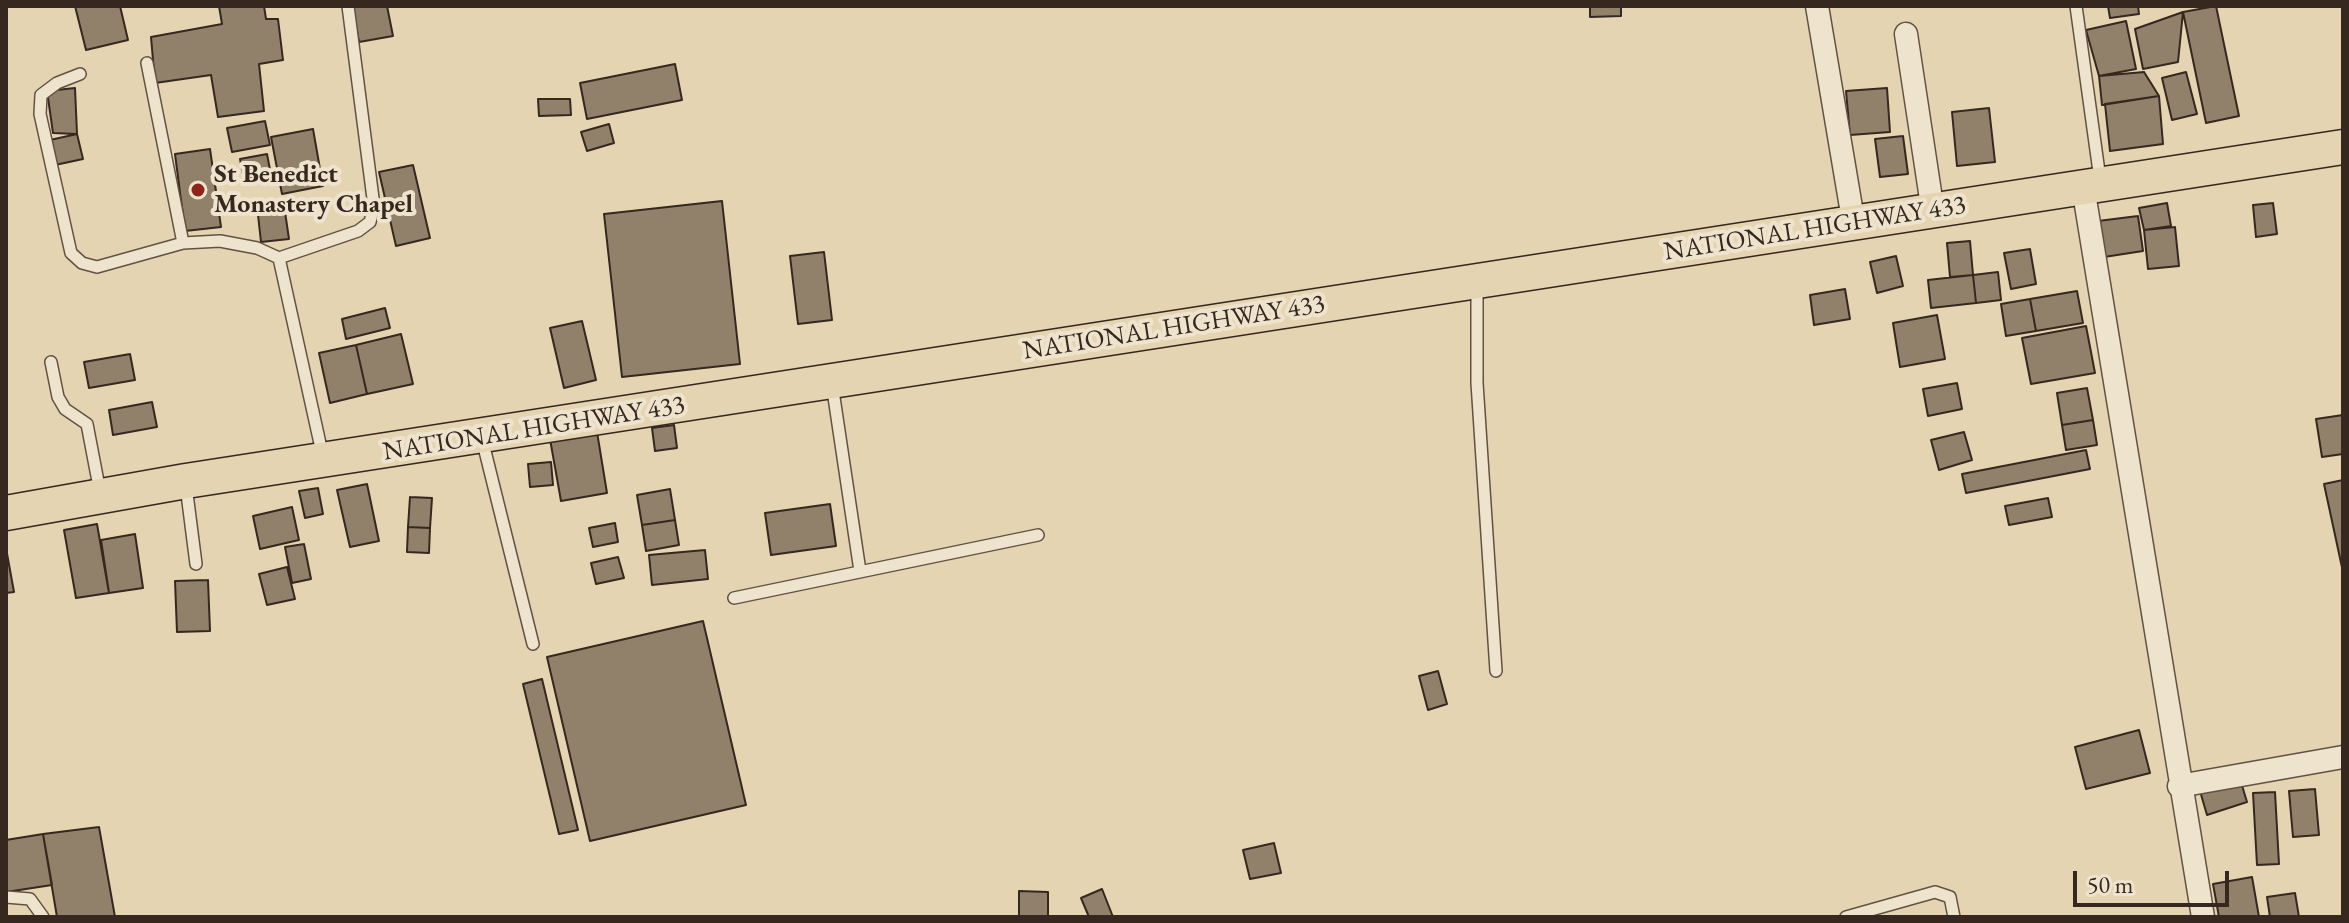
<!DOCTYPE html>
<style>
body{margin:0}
#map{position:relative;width:2349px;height:923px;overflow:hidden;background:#e5d4b1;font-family:"EB Garamond",serif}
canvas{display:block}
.frame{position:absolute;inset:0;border:8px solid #36271f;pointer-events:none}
.scale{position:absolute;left:2073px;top:871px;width:156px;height:36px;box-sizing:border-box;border:4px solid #36271f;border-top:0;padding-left:10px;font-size:24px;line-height:28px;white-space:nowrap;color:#36271f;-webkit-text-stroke:6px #eee3cc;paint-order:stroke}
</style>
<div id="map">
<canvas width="2349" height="923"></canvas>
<div class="frame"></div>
<div class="scale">50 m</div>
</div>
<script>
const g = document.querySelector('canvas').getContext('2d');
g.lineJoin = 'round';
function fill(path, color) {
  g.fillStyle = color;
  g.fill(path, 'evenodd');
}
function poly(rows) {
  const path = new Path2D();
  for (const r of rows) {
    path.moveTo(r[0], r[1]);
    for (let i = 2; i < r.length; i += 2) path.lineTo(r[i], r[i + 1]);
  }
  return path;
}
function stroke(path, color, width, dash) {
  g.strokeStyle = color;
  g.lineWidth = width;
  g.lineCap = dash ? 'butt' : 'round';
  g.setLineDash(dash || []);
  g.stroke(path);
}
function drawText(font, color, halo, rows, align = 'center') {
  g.font = font + ' "EB Garamond",serif';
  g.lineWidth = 8;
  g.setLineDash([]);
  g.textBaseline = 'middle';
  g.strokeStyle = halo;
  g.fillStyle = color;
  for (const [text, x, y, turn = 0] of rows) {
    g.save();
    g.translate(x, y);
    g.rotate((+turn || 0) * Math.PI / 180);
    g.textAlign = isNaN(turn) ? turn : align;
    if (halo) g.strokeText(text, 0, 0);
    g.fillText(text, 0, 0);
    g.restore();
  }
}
const building = poly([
 [75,6,120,6,128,40,86,50,75,6],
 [219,6,264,6,266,19,278,19,283,60,259,64,264,111,218,117,211,75,155,83,151,37,222,24,219,6],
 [352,6,387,6,393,36,359,42,352,6],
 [1590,6,1621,6,1621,16,1590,17,1590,6],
 [2108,6,2138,6,2139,14,2110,18,2108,6],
 [2216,6,2239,116,2206,123,2183,12,2216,6],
 [2183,12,2178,62,2143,69,2135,29,2183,12],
 [2126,21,2136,69,2099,76,2086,30,2126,21],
 [675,64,682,100,587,119,580,83,675,64],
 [2144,72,2159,96,2102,105,2099,76,2144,72],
 [2186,72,2197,114,2172,120,2162,78,2186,72],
 [75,88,77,134,53,133,47,91,75,88],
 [1887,88,1890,132,1850,135,1846,91,1887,88],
 [2159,96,2163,144,2110,151,2105,104,2159,96],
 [538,99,570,99,571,115,539,116,538,99],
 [1989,108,1995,162,1957,166,1952,112,1989,108],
 [265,121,270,145,232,152,227,128,265,121],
 [609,124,614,143,587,151,581,132,609,124],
 [313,129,323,186,282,194,271,137,313,129],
 [77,134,83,159,55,165,50,140,77,134],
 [1903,136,1908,174,1880,177,1875,139,1903,136],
 [210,149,221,227,185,231,175,154,210,149],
 [267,154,271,175,244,180,240,159,267,154],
 [413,165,430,238,396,246,379,172,413,165],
 [722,201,740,364,622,377,604,214,722,201],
 [2167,203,2171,226,2144,230,2139,208,2167,203],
 [2273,203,2277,234,2256,237,2253,205,2273,203],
 [285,212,289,239,261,242,258,215,285,212],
 [2138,216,2143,251,2104,257,2098,221,2138,216],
 [2175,227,2179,266,2148,269,2144,230,2175,227],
 [1970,241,1973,275,1950,277,1947,243,1970,241],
 [2030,249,2036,284,2011,289,2004,253,2030,249],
 [824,252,832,320,798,324,790,256,824,252],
 [1896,256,1903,286,1877,293,1870,262,1896,256],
 [1998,272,2001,300,1976,303,1973,275,1998,272],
 [1973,275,1976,303,1931,308,1928,280,1973,275],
 [1845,289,1850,319,1814,325,1810,295,1845,289],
 [2077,291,2083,323,2036,331,2030,299,2077,291],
 [2030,299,2036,331,2006,336,2001,304,2030,299],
 [385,308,390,328,346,339,342,319,385,308],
 [1937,315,1945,359,1900,367,1893,323,1937,315],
 [582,321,596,380,564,388,550,328,582,321],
 [2086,326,2095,373,2031,384,2022,338,2086,326],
 [401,334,413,384,367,394,356,345,401,334],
 [356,345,367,394,330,403,319,353,356,345],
 [130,354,135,380,89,388,84,362,130,354],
 [1957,383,1962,409,1928,416,1923,389,1957,383],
 [2087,388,2093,420,2062,425,2057,393,2087,388],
 [152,402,157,427,113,435,109,410,152,402],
 [2343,415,2343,454,2322,457,2316,419,2343,415],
 [2093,420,2097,445,2066,450,2062,425,2093,420],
 [674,425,677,448,655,451,652,428,674,425],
 [597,432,607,493,561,501,550,439,597,432],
 [1964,432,1972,460,1939,470,1931,440,1964,432],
 [2086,450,2090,469,1966,493,1962,474,2086,450],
 [551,462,553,485,530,487,528,464,551,462],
 [2343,480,2343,572,2324,484,2343,480],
 [367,484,379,541,350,547,337,490,367,484],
 [318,488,323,514,305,518,299,491,318,488],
 [670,489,675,520,642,525,637,495,670,489],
 [410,497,432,498,430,528,408,527,410,497],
 [2048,498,2052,517,2009,525,2005,506,2048,498],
 [830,504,836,546,771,555,765,513,830,504],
 [292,507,299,540,260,549,253,516,292,507],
 [675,520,679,545,646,551,642,525,675,520],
 [615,523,618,542,593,547,589,528,615,523],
 [97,524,109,593,76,598,64,530,97,524],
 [408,527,430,528,429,553,407,552,408,527],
 [135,534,143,588,109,593,101,540,135,534],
 [304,544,311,579,292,583,285,547,304,544],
 [6,548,14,592,6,593,6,548],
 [705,550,708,579,652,585,649,555,705,550],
 [618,557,624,578,596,584,591,563,618,557],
 [287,567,295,599,267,605,259,574,287,567],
 [208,580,210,631,177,632,175,581,208,580],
 [703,621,746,805,590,841,547,657,703,621],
 [1438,671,1447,704,1428,710,1419,676,1438,671],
 [542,679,578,830,559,834,523,684,542,679],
 [2139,730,2150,773,2086,789,2075,747,2139,730],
 [2240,779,2247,802,2207,815,2200,791,2240,779],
 [2315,789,2319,835,2293,837,2289,791,2315,789],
 [2275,792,2279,864,2257,865,2253,793,2275,792],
 [99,827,115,917,57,917,43,834,99,827],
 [43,834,52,885,6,892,6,840,43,834],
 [1274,843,1281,873,1250,879,1243,850,1274,843],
 [2252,877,2259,917,2219,917,2213,884,2252,877],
 [1102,889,1113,917,1089,917,1081,898,1102,889],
 [1019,891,1048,892,1048,917,1019,917,1019,891],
 [2295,893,2299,917,2270,917,2267,897,2295,893]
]);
const service = poly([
 [2076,6,2100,179],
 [147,63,183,243],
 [80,74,57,83,41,95,40,114,71,253,82,263,97,267,183,243,220,241,257,248,279,258,323,457],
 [279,258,358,231,370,222,374,206,348,6],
 [1477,285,1477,383,1496,671],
 [51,362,58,397,65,409,87,424,100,492],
 [832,384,860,571],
 [482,439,533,644],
 [186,486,196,564],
 [734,598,1038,535],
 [6,897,30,899,43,917],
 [1846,917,1935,892,1950,897,1954,917]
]);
const minor = poly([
 [1817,6,1854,225],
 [1906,34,1933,212],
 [2083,187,2203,917],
 [2179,786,2343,757]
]);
const primary = poly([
 [6,513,186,481,2343,147]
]);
const markers = [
 [198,190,8,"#8f2418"]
];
const poiNames = [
 ["St Benedict",214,175],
 ["Monastery Chapel",214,205]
];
const streetNames = [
 ["NATIONAL HIGHWAY 433",1815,229,-9],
 ["NATIONAL HIGHWAY 433",1174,328,-9],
 ["NATIONAL HIGHWAY 433",534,429,-9]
];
fill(building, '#91816b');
stroke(building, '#36271f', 2);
stroke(service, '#625244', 14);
stroke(minor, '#625244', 25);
stroke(primary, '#36271f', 37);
stroke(service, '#eee3cc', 11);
stroke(minor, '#eee3cc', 22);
stroke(primary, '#e5d4b1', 34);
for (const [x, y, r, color] of markers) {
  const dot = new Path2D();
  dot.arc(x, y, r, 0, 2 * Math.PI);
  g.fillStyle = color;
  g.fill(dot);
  stroke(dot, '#eee3cc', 3);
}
drawText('bold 26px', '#36271f', '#eee3cc', poiNames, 'left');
drawText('26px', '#36271f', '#eee3cc', streetNames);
</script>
